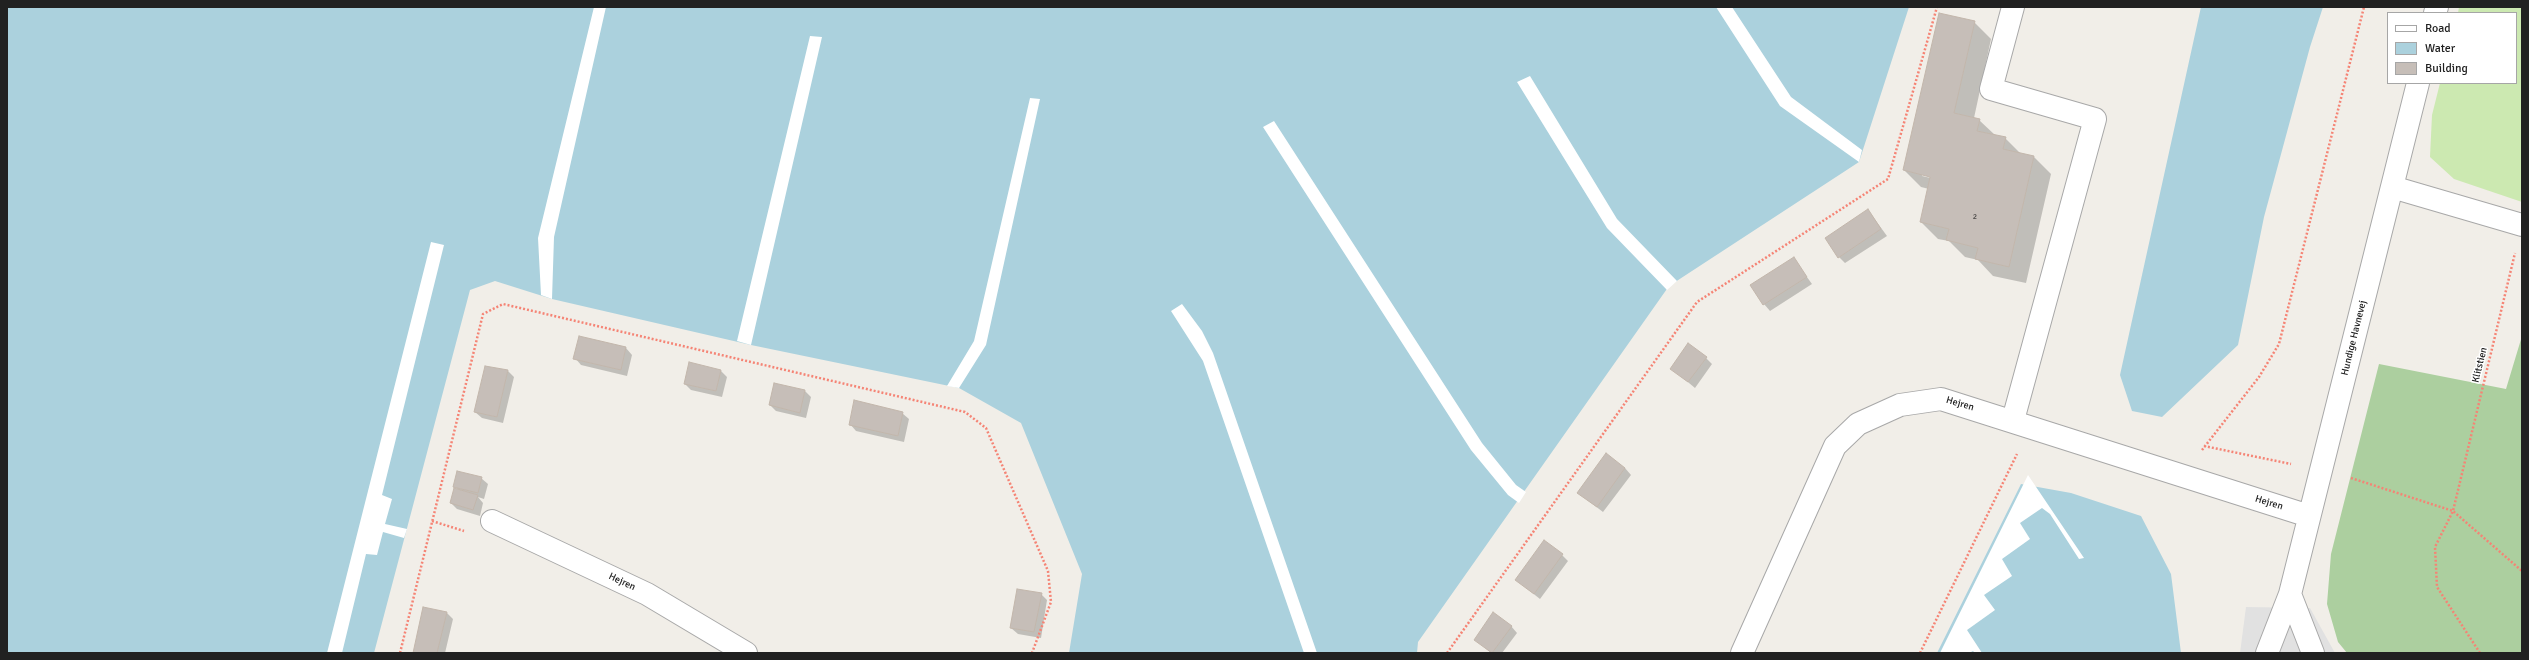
<!DOCTYPE html>
<style>
body{margin:0}
#map{position:relative;width:2529px;height:660px;overflow:hidden;background:#f1eee8;font-family:Signika,sans-serif}
canvas{display:block}
.frame{position:absolute;inset:0;border:8px solid #212121;pointer-events:none}
.legend{position:absolute;left:2387px;top:12px;width:130px;height:72px;box-sizing:border-box;background:#fff;border:1px solid #a6a6a6;margin:0;padding:5px 7px;list-style:none;font-size:12px;color:#212121}
.legend li{display:flex;align-items:center;gap:8px;height:20px}
.legend b{width:20px;border:1px solid #a6a6a6}
</style>
<div id="map">
<canvas width="2529" height="660"></canvas>
<div class="frame"></div>
<ul class="legend">
<li><b style="height:5px;background:#fff"></b>Road</li>
<li><b style="height:11px;background:#abd1dd"></b>Water</li>
<li><b style="height:11px;background:#c6beb8"></b>Building</li>
</ul>
</div>
<script>
const g = document.querySelector('canvas').getContext('2d');
g.lineJoin = 'round';
function fill(path, color) {
  g.fillStyle = color;
  g.fill(path, 'evenodd');
}
function poly(rows) {
  const path = new Path2D();
  for (const r of rows) {
    path.moveTo(r[0], r[1]);
    for (let i = 2; i < r.length; i += 2) path.lineTo(r[i], r[i + 1]);
  }
  return path;
}
function stroke(path, color, width, dash) {
  g.strokeStyle = color;
  g.lineWidth = width;
  g.lineCap = dash ? 'butt' : 'round';
  g.setLineDash(dash || []);
  g.stroke(path);
}
function drawText(font, color, halo, rows, align = 'center') {
  g.font = font + ' Signika,sans-serif';
  g.lineWidth = 3;
  g.setLineDash([]);
  g.textBaseline = 'middle';
  g.strokeStyle = halo;
  g.fillStyle = color;
  for (const [text, x, y, turn = 0] of rows) {
    g.save();
    g.translate(x, y);
    g.rotate((+turn || 0) * Math.PI / 180);
    g.textAlign = isNaN(turn) ? turn : align;
    if (halo) g.strokeText(text, 0, 0);
    g.fillText(text, 0, 0);
    g.restore();
  }
}
const grass = poly([
 [2459,7,2522,7,2522,202,2454,179,2430,157,2432,115,2440,83,2516,83,2516,13,2458,13]
]);
const forest = poly([
 [2522,336,2522,653,2347,653,2338,642,2327,604,2331,554,2379,364,2506,389]
]);
const parking = poly([
 [2246,607,2310,608,2335,653,2240,653]
]);
const water = poly([
 [7,7,1909,7,1859,162,1669,286,1418,642,1417,653,1069,653,1082,574,1021,423,959,388,751,345,552,299,495,281,470,290,374,653,7,653],
 [2201,7,2323,7,2310,47,2264,217,2238,345,2162,417,2132,411,2120,375],
 [2021,484,2071,493,2141,516,2171,574,2181,653,1937,653]
]);
const pier = poly([
 [594,7,606,7,554,237,552,299,541,295,538,238],
 [1716,7,1732,7,1791,97,1862,150,1859,162,1780,106],
 [810,36,822,37,751,345,737,341],
 [1530,76,1617,219,1677,281,1667,290,1607,228,1517,82],
 [1030,98,1040,99,986,345,959,388,947,386,974,341],
 [1274,121,1482,443,1516,485,1526,492,1519,503,1508,495,1471,450,1263,127],
 [431,242,444,245,382,495,392,499,385,524,407,529,404,538,383,532,377,555,366,554,342,653,327,653],
 [1182,304,1202,331,1213,353,1317,653,1304,653,1203,361,1171,311],
 [2028,475,2084,558,2079,559,2050,514,2042,508,2020,523,2030,539,2002,559,2012,576,1984,595,1995,610,1967,630,1982,653,1975,653,1973,651,1969,653,1940,653]
]);
const shadow = poly([
 [1974,22,1991,39,1974,118,1979,120,1995,135,2005,138,2021,154,2034,157,2051,174,2026,283,1993,276,1978,260,1965,257,1949,241,1938,239,1921,222,1929,189,1921,187,1904,170],
 [1922,174,1935,177,1935,179,1922,176],
 [1868,210,1887,236,1845,263,1839,257],
 [1794,259,1812,284,1770,311,1764,304],
 [579,337,626,348,632,355,627,376,581,365,575,358],
 [1706,358,1712,364,1695,388,1671,368],
 [508,371,514,377,503,423,482,418,475,412],
 [721,371,727,377,722,397,691,390,685,384],
 [805,391,811,397,806,418,776,411,770,405],
 [902,413,909,419,904,442,856,431,850,424],
 [1625,468,1631,475,1603,512,1578,493],
 [481,478,488,484,484,499,478,497,483,503,480,516,457,509,451,503,459,491,455,486],
 [1562,555,1568,561,1540,599,1516,580],
 [1041,594,1047,600,1041,638,1018,634,1011,628],
 [447,613,453,619,445,653,414,653],
 [1511,626,1517,633,1502,653,1491,653,1475,639]
]);
const building = poly([
 [1939,13,1975,21,1954,113,1980,119,1977,131,2006,137,2003,149,2034,156,2009,267,1975,259,1978,248,1946,240,1949,229,1920,222,1930,177,1903,170,1939,13],
 [1868,209,1881,229,1838,258,1825,238,1868,209],
 [1794,257,1807,277,1763,305,1750,285,1794,257],
 [579,336,626,347,621,370,573,359,579,336],
 [1688,343,1707,357,1688,382,1670,369,1688,343],
 [689,362,721,370,716,391,684,384,689,362],
 [485,366,508,370,497,417,474,412,485,366],
 [774,383,805,390,800,413,769,405,774,383],
 [854,400,903,412,898,436,849,425,854,400],
 [1606,453,1625,468,1597,507,1577,493,1606,453],
 [457,471,482,477,478,493,453,487,457,471],
 [454,488,478,495,473,510,450,503,454,488],
 [1544,540,1563,554,1534,594,1515,580,1544,540],
 [1017,589,1042,593,1034,632,1010,628,1017,589],
 [423,607,447,612,437,653,413,653,423,607],
 [1493,612,1512,626,1492,653,1474,640,1493,612]
]);
const path = poly([
 [2204,446,2291,464],
 [2202,450,2259,377,2279,344,2364,7],
 [2351,478,2453,511,2522,571],
 [432,521,464,531],
 [400,653,483,314,503,304,965,412,986,428,1048,571,1051,602,1032,653],
 [1447,653,1697,302,1888,179,1937,7],
 [1920,653,2017,454],
 [2480,653,2437,587,2435,547,2453,511,2515,253]
]);
const minor = poly([
 [2435,13,2437,7],
 [2392,187,2522,225],
 [2013,420,2095,119,1991,89,2013,7],
 [492,521,647,594,746,653],
 [2290,594,2313,653],
 [1742,653,1835,446,1858,424,1900,405,1941,399,2309,516],
 [2267,653,2290,594,2418,83]
]);
const numberNames = [
 ["2",1975,217]
];
const streetNames = [
 ["Hundige Havnevej",2354,338,-76],
 ["Klitstien",2480,365,-76],
 ["Hejren",1960,404,16],
 ["Hejren",2269,503,17],
 ["Hejren",622,582,25]
];
fill(grass, '#cce9b1');
fill(forest, '#accf9f');
fill(parking, '#e1e1e1');
fill(water, '#abd1dd');
fill(pier, '#fff');
fill(shadow, '#0003');
fill(building, '#c6beb8');
stroke(building, '#c2b6ab', 1);
stroke(minor, '#a8a8a8', 24);
stroke(path, '#f58475', 2.5, [2, 2]);
stroke(minor, '#fff', 22);
drawText('8px', '#4a4847', null, numberNames);
drawText('10px', '#212121', '#fff', streetNames);
</script>
